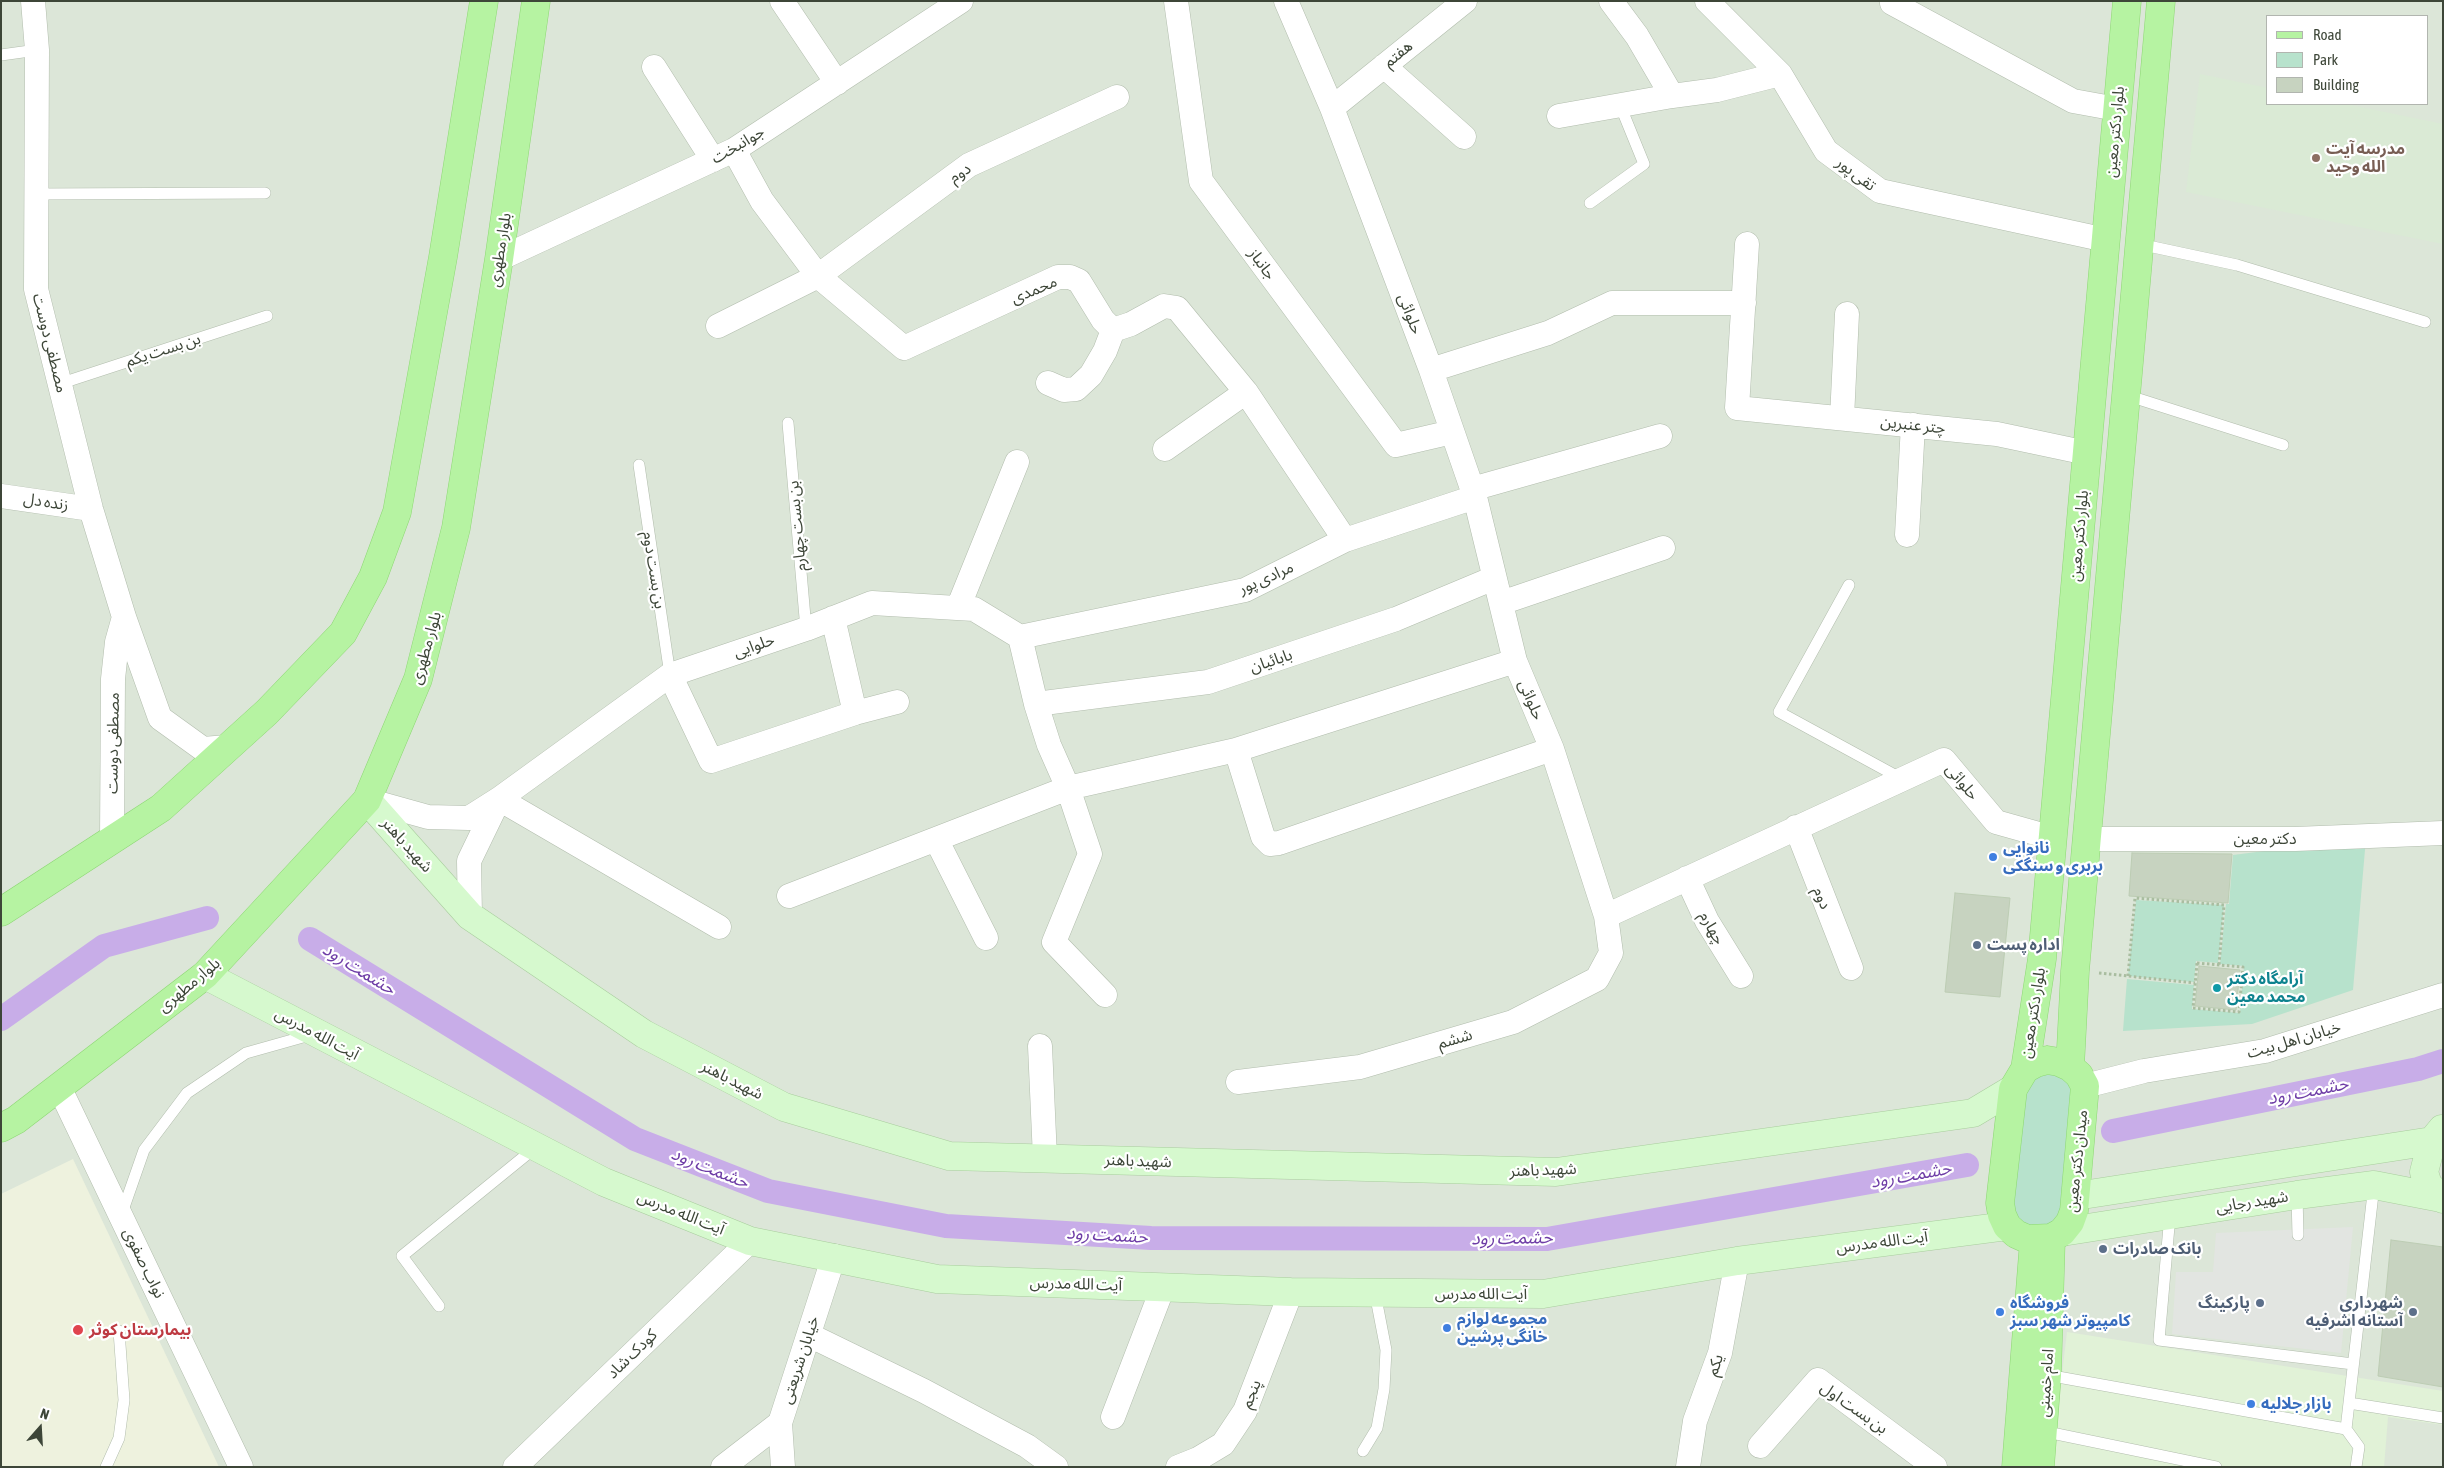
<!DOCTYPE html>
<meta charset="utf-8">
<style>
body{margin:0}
#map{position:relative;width:2444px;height:1468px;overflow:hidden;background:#ecf3ea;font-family:"Asap Condensed",sans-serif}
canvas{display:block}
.frame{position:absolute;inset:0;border:2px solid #3d4638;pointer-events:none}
.legend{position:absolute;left:2266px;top:15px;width:162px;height:90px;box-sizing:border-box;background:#fff;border:1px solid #b1b5af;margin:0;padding:6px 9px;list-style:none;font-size:15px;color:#3d4638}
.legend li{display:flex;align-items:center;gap:10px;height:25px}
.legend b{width:25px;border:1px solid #b1b5af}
.north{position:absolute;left:15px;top:1403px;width:50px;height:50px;-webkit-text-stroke:4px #fff;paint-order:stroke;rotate:19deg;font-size:14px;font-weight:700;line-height:20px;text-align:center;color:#3d4638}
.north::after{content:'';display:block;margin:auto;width:18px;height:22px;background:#3d4638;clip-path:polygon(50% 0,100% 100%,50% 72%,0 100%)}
</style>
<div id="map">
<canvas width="2444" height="1468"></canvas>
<div class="frame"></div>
<ul class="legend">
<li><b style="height:6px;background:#b6f3a2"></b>Road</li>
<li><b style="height:14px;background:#b7e2cc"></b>Park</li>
<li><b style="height:14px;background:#c7d3c0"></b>Building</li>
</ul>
<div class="north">N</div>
</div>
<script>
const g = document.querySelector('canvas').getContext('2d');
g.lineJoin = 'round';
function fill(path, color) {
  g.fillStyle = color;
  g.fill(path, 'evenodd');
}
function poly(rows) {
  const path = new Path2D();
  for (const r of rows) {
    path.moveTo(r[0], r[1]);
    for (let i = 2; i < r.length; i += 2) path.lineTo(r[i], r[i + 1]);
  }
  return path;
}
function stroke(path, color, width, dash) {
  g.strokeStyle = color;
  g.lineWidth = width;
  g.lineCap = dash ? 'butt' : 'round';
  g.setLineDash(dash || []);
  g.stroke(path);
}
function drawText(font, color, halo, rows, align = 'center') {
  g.font = font + ' "Asap Condensed","Noto Sans Arabic",sans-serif';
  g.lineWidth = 4.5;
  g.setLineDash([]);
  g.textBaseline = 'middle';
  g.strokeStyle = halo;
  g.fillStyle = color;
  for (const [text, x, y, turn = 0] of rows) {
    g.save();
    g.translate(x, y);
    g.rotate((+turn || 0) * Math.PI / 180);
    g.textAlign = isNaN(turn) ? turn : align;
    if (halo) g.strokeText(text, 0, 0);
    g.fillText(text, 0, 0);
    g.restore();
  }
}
const residential = poly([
 [1,1,2443,1,2443,1467,1,1467],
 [2268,16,2428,16,2428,104,2268,104]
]);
const commercial = poly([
 [2067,1332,2443,1391,2443,1425,2388,1417,2384,1467,2051,1467]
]);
const education = poly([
 [2200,74,2268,88,2268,104,2346,104,2443,124,2443,244,2186,192]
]);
const medical = poly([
 [73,1159,219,1467,1,1467,1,1194]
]);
const green = poly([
 [2366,838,2353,990,2252,1024,2123,1031,2127,979,2194,985,2192,1009,2240,1013,2244,966,2220,964,2226,904,2229,904,2233,855],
 [2136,900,2224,905,2218,963,2196,961,2194,982,2128,976],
 [2042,1073,2060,1075,2073,1085,2063,1213,2048,1226,2037,1228,2021,1223,2011,1207,2027,1084]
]);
const parking = poly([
 [2353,1227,2341,1353,2172,1334,2176,1272,2213,1272,2216,1233]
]);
const canal = poly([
 [310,939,635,1139,768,1191,946,1226,1151,1238,1547,1239,1967,1165],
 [1,1019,104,946,207,918],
 [2113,1131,2418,1069,2443,1061]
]);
const building = poly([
 [2132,853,2232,854,2228,903,2129,896,2132,853],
 [1955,893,2010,898,2000,997,1945,992,1955,893],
 [2199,966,2240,970,2236,1010,2195,1006,2199,966],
 [2391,1240,2443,1247,2443,1387,2378,1376,2391,1240]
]);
const path = poly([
 [2197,963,2243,967,2239,1012,2193,1008,2197,963],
 [2099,973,2195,983],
 [2128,976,2135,898,2224,905,2219,965]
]);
const service = poly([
 [1,55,37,50],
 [36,194,265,193],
 [1590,203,1644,164,1620,105],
 [2139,244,2237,265,2425,322],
 [59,384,267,316],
 [2126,395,2283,445],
 [788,423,806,629],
 [639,465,670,675],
 [1849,585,1779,712,1902,779],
 [2297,1195,2298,1235],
 [122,1213,144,1150,187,1093,246,1053,310,1035],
 [2170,1215,2159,1340,2353,1364],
 [439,1306,402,1256,536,1147],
 [2047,1375,2346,1429],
 [2349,1403,2443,1418],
 [2042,1431,2216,1467],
 [1363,1451,1377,1428,1384,1389,1386,1350,1375,1293],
 [106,1467,119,1438,124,1400,119,1331],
 [2356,1467,2359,1447,2346,1429,2374,1185]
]);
const minor = poly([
 [33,1,37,50,36,289,91,509,124,617,160,718,203,749,228,747],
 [782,1,837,83],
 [1176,1,1201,181,1396,445,1452,432],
 [1286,1,1332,108,1431,370,1475,497,1515,661,1552,749,1606,916,1944,760,1996,822,2053,838],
 [1611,1,1637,36,1672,96],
 [1707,1,1780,74,1826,151,1880,191,2106,240],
 [1892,3,2073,101,2117,109],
 [1384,66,1464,137],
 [654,67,713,160],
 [1332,108,1465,1],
 [1559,116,1672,96,1717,90,1780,74],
 [734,150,762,201,818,276,904,348,1058,277,1070,277,1079,281,1103,320,1113,330,1131,324,1164,306,1177,308,1246,392,1345,540],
 [1747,244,1737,408,1997,434,2087,453],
 [499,259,734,150,961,1],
 [718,326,818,276,969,165,1117,97],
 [1431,370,1548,333,1612,303,1744,303],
 [1048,383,1064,390,1076,389,1091,375,1105,351,1113,330],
 [1842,418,1847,314],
 [1165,449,1246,392],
 [1472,489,1660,436],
 [1,496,91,509],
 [1907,535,1913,425],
 [1501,603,1663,548],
 [958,608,1017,462],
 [1020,637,1245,590,1345,540,1475,497],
 [670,675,711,761,855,713,833,618],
 [1036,704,1208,682,1396,619,1494,578],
 [855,713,897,702],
 [1236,750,1263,837,1270,844,1279,843,1552,749],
 [499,799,719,927],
 [367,800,428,817,469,818,499,799,670,675,806,629,872,603,974,609,1020,637,1036,704,1049,745,1068,788,1090,854,1054,942,1105,995],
 [1796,827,1851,968],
 [936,839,986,938],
 [2088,839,2295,839,2443,833],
 [112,840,113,679,117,642,124,617],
 [1687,878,1707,921,1741,976],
 [789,896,1068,788,1236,750,1515,661],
 [470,916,469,861,499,799],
 [1040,1046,1045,1158],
 [1238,1082,1360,1067,1513,1022,1597,979,1611,953,1606,916],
 [2085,1086,2144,1071,2265,1051,2443,995],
 [59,1087,241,1467],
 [809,1335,924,1391,1027,1446,1056,1467],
 [1113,1417,1163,1287],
 [1760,1446,1818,1380,1935,1467],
 [515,1467,750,1241],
 [723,1467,780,1423],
 [783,1467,780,1423,834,1256],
 [1178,1467,1198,1459,1223,1444,1245,1411,1291,1292],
 [1688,1467,1695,1421,1720,1353,1737,1261]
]);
const secondary = poly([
 [367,800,470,916,644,1034,784,1107,949,1156,1556,1172,1973,1113,2013,1089],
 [205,975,604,1182,750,1241,937,1279,1291,1292,1543,1294,1737,1261,2007,1226],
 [2442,1129,2432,1141,2424,1172,2428,1185,2443,1199],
 [2076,1196,2432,1141],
 [2062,1232,2297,1195,2374,1185,2441,1198]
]);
const primary = poly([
 [1,912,161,808,267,712,343,633,373,577,397,512,443,257,484,1],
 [2047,1060,2059,1062,2070,1067,2079,1075,2085,1086,2074,1211,2070,1222,2062,1232,2051,1238,2027,1239,2016,1234,2007,1226,2002,1215,2000,1203,2013,1089,2025,1069,2036,1063,2047,1060],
 [2070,1067,2075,971,2161,1],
 [2025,1069,2042,959,2127,1],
 [1,1128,16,1120,205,975,367,800,418,679,456,528,499,259,536,1],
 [2016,1467,2034,1241],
 [2040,1467,2047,1375,2051,1238]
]);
const markers = [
 [2316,158,5,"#8d6e63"],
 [1993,857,5,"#3f7fe0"],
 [1977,945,5,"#5c6f8a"],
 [2217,988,5,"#0f9aa8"],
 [2103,1249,5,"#5c6f8a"],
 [2260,1303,5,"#5c6f8a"],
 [2000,1312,5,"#3f7fe0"],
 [2413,1312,5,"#5c6f8a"],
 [1447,1328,5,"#3f7fe0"],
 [78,1330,6,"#e0444e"],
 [2251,1404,5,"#3f7fe0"]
];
const streetNames = [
 ["هفتم",1398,54,-39],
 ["بلوار دکتر معین",2115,132,-85],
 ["جوانبخت",738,145,-30],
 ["دوم",960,173,-34],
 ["تقی پور",1856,174,37],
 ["بلوار مطهری",500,250,-81],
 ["جانباز",1262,264,54],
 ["محمدی",1034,290,-23],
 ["حلوائی",1410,314,69],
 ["مصطفی دوست",50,343,76],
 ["بن بست یکم",163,350,-18],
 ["چتر عنبرین",1913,425,6],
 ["زنده دل",46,502,8],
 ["بن بست چهارم",797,526,-95],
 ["بلوار دکتر معین",2079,536,-85],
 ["بن بست دوم",654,570,81],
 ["مرادی پور",1266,578,-24],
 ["حلوایی",754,646,-19],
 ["بلوار مطهری",426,648,-74],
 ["بابائیان",1271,661,-18],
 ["حلوائی",1531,700,67],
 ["مصطفی دوست",113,743,-89],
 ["حلوائی",1962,782,50],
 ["دکتر معین",2265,839],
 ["شهید باهنر",407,845,48],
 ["دوم",1822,898,68],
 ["چهارم",1712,928,61],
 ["بلوار مطهری",189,985,-40],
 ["بلوار دکتر معین",2033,1013,-81],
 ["آیت الله مدرس",317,1034,28],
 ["ششم",1455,1039,-16],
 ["خیابان اهل بیت",2294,1040,-16],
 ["شهید باهنر",732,1080,27],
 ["شهید باهنر",1138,1161,2],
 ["میدان دکتر معین",2077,1161,-84],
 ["شهید باهنر",1543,1170,-2],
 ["شهید رجایی",2252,1202,-9],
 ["آیت الله مدرس",681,1213,22],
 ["آیت الله مدرس",1882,1242,-7],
 ["نواب صفوی",144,1263,64],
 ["آیت الله مدرس",1076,1284,2],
 ["آیت الله مدرس",1481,1294],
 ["کودک شاد",632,1354,-44],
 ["خیابان شریعتی",800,1360,-72],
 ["یکم",1715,1365,-71],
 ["امام خمینی",2046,1383,-86],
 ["پنجم",1251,1394,-68],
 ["بن بست اول",1854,1408,35]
];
const educationNames = [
 ["مدرسه آیت",2326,149],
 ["الله وحید",2326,167]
];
const shopNames = [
 ["نانوایی",2003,848],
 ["بربری و سنگکی",2003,866],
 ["فروشگاه",2010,1303],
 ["کامپیوتر شهر سبز",2010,1321],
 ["مجموعه لوازم",1457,1319],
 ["خانگی پرشین",1457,1337],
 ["بازار جلالیه",2261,1404]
];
const serviceNames = [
 ["اداره پست",1987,945],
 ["بانک صادرات",2113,1249],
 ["پارکینگ",2250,1303,"right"],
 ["شهرداری",2403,1303,"right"],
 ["آستانه اشرفیه",2403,1321,"right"]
];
const cultureNames = [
 ["آرامگاه دکتر",2227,979],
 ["محمد معین",2227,997]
];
const healthNames = [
 ["بیمارستان کوثر",89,1330]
];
const waterNames = [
 ["حشمت رود",359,969,32],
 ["حشمت رود",2308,1091,-11],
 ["حشمت رود",710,1168,22],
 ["حشمت رود",1911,1175,-10],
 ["حشمت رود",1107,1235,3],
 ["حشمت رود",1512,1238,-1]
];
fill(residential, '#dce6d8');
fill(commercial, '#e1f2d7');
fill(education, '#daead5');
fill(medical, '#eef2de');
fill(green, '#b7e2cc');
fill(parking, '#e2e5e1');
stroke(canal, '#c8ade8', 24);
fill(building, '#c7d3c0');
stroke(building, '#bdcdb4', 1);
stroke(service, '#b2bdad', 12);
stroke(minor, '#b2bdad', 25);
stroke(secondary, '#a9cd9e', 29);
stroke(primary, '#8dd774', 29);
stroke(path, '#a9bda0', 3, [2.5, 2.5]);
stroke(service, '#fff', 11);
stroke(minor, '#fff', 24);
stroke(secondary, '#d6f9ce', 28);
stroke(primary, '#b6f3a2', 28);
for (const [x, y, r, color] of markers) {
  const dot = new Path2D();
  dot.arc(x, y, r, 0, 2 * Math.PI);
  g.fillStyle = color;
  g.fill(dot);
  stroke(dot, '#fff', 2);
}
drawText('16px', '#3d4638', '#fff', streetNames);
drawText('bold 16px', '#785e54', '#fff', educationNames, 'left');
drawText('bold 16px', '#366cbe', '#fff', shopNames, 'left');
drawText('bold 16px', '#4e5e75', '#fff', serviceNames, 'left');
drawText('bold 16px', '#0d838f', '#fff', cultureNames, 'left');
drawText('bold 16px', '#be3a42', '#fff', healthNames, 'left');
drawText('italic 18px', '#6e3da6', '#fff', waterNames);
</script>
